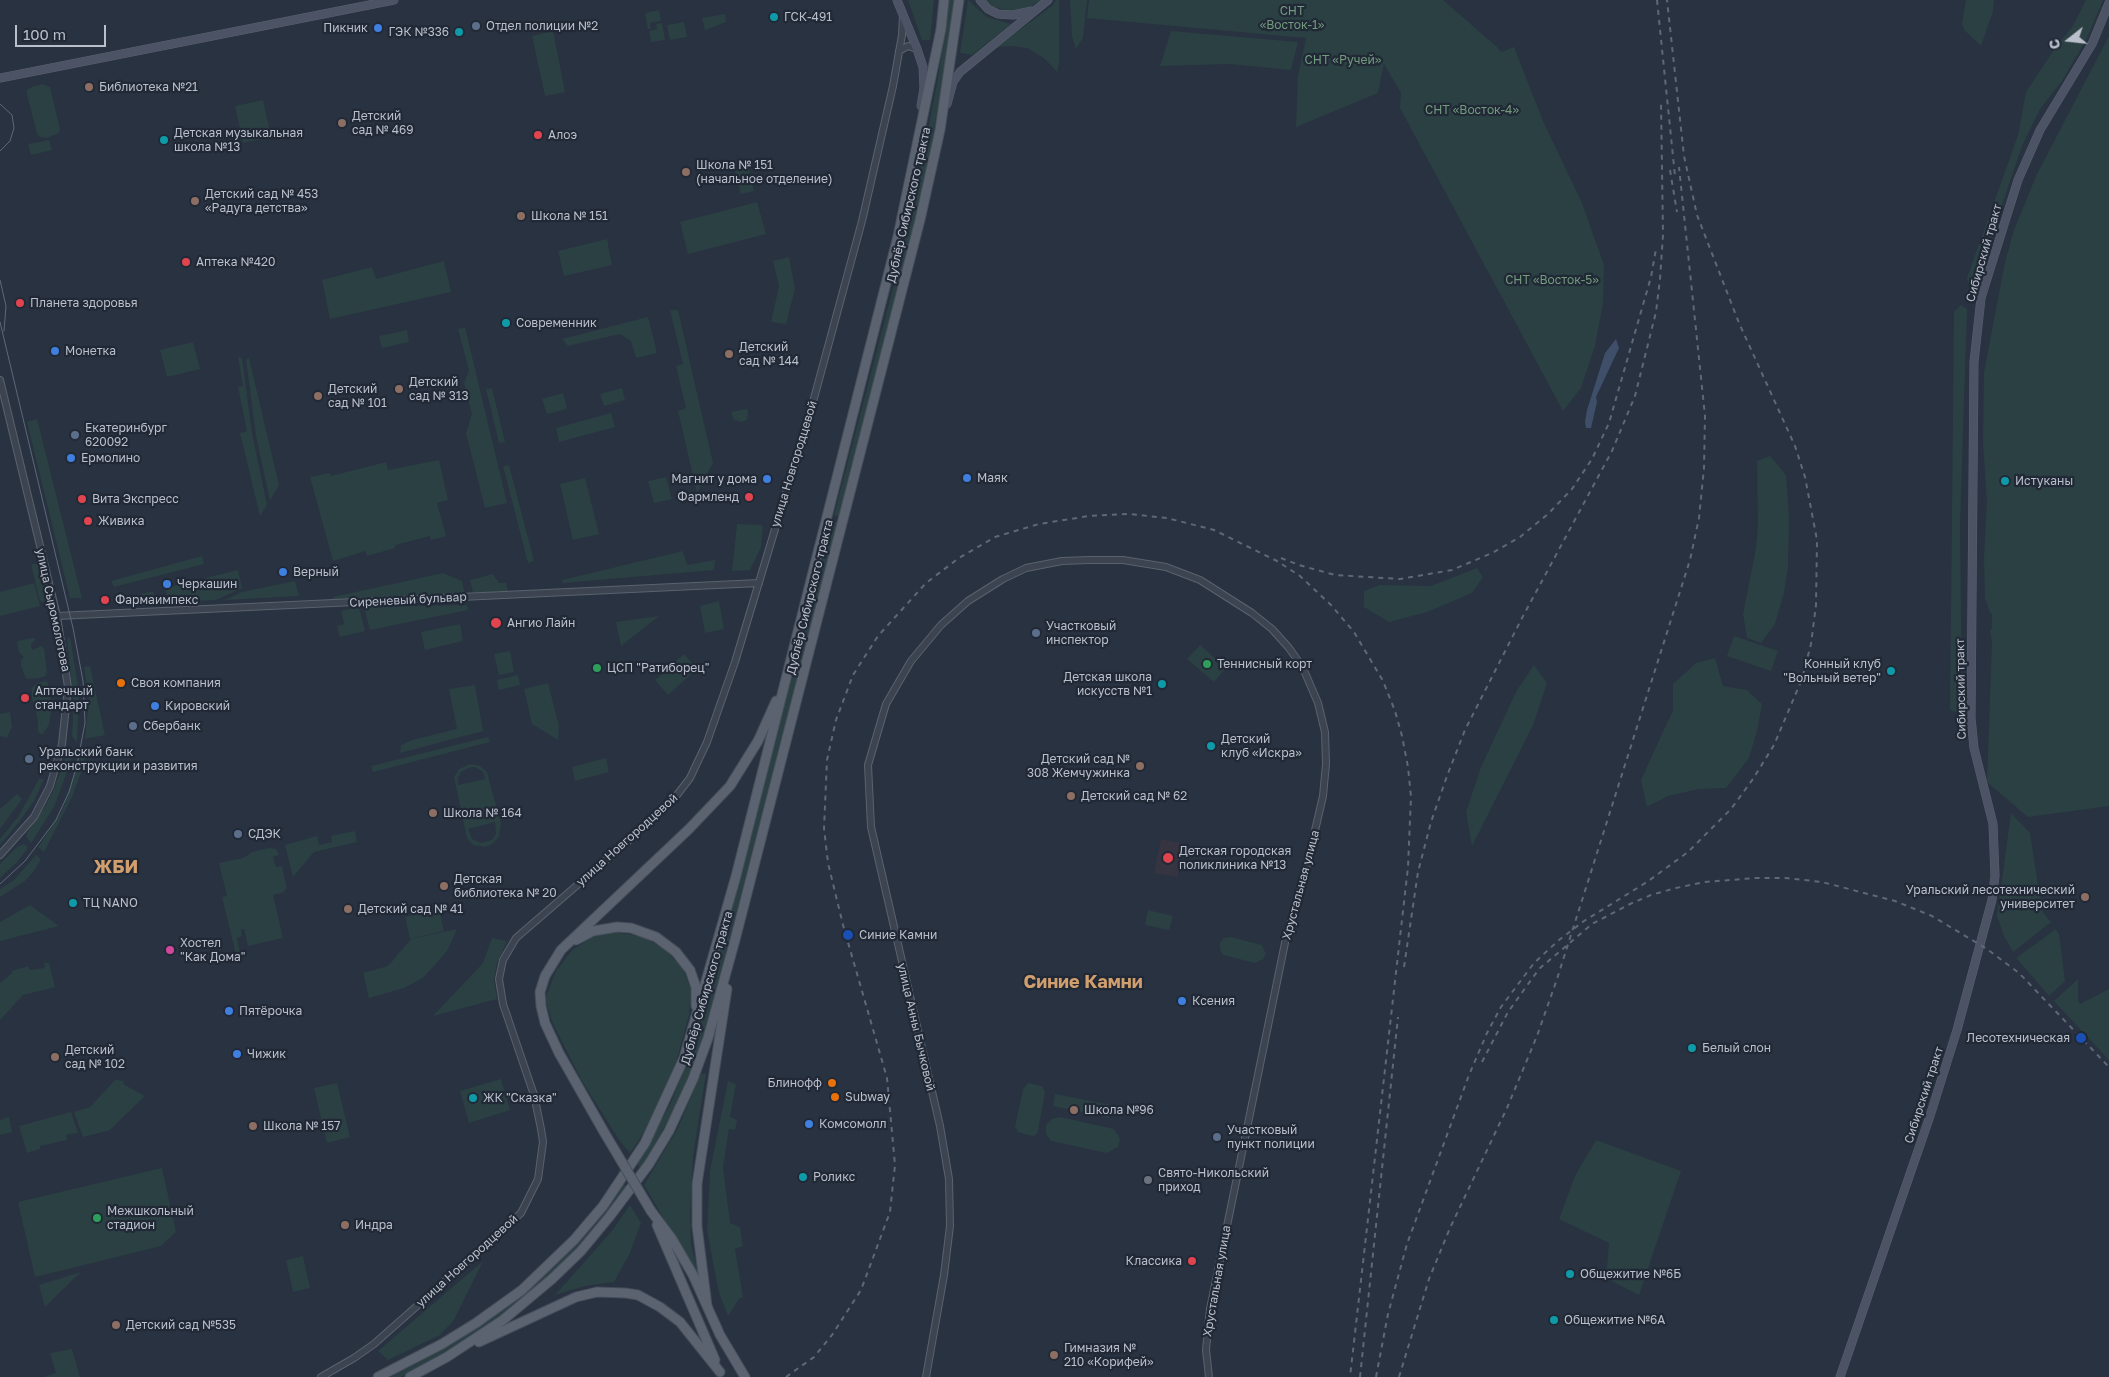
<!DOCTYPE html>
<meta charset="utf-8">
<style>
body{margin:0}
#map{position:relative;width:2109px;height:1377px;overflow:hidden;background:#283241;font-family:"Golos Text",sans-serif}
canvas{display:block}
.north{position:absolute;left:2044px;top:15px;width:50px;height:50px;-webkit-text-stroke:4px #212936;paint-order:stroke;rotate:254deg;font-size:14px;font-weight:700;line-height:20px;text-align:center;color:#b9bfcb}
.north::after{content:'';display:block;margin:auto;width:18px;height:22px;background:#b9bfcb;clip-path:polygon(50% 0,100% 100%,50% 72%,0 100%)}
.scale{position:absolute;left:15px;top:25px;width:91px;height:22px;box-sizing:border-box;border:2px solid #b9bfcb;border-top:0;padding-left:6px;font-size:15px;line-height:18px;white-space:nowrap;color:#b9bfcb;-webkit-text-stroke:4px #212936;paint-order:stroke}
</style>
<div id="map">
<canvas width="2109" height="1377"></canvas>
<div class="north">С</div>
<div class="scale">100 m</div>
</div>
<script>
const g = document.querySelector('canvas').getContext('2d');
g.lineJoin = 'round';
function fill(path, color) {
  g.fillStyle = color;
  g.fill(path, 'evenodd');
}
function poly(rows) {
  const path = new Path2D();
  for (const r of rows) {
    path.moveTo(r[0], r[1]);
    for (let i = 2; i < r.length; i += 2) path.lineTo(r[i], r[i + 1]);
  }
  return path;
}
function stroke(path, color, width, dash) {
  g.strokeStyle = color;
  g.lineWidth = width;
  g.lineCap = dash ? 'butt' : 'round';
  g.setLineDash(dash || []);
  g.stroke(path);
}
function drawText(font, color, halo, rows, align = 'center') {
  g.font = font + ' "Golos Text",sans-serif';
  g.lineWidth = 4.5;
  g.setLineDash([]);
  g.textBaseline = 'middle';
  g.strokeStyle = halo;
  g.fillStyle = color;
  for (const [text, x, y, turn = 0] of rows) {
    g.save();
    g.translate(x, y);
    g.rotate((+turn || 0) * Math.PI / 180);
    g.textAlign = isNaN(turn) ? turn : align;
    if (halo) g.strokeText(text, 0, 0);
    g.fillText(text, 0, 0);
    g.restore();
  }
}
const medical = poly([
 [1161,839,1180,843,1178,877,1154,873]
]);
const green = poly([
 [908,0,934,0,930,40,922,40],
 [949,0,956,0,942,87,918,211,840,517,834,515,902,254,918,181,938,78],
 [968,0,987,17,1011,24,972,55,960,53],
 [985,0,1041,0,1025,10,1013,11,994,7],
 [1056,0,1059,0,1059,63,1057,72,1044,58,1027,48,1013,46,996,47,1052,6],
 [1070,0,1087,0,1083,38,1076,49,1072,36],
 [1089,0,1443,0,1497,47,1501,52,1514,47,1543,121,1582,203,1604,265,1603,303,1595,346,1581,388,1563,411,1400,108,1401,93,1384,64,1378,93,1296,127,1298,76,1306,38,1087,18],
 [1966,0,1994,0,1993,11,1981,46,1964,30,1962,23],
 [2086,0,2103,0,2087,38,2062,81,2040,109,2022,146,1976,282,1968,284,1967,278,2018,135,2026,92,2057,45,2073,26],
 [659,10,661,21,650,23,651,29,648,29,645,13],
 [725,14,726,22,705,30,702,18],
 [684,22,687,37,670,40,667,25],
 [662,23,665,40,651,42,649,31,657,29,656,24],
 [553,31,565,92,545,96,532,36],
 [1171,31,1298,42,1291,70,1230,64,1160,66],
 [2109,36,2109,806,2028,817,1987,782,1992,642,1990,630,1992,629,1992,613,1990,613,1985,598,1984,558,1987,502,1983,442,1984,372,2005,262,2014,230,2037,174],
 [42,84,50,87,60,129,59,133,47,138,40,137,37,134,27,95,27,90,32,87],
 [263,100,271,137,243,143,235,106],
 [49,140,52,150,31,155,28,144],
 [748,168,754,191,741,194,735,171],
 [757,202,766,234,688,254,680,222],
 [607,239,612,265,564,276,558,251],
 [789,257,795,289,786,324,771,322,779,286,773,261],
 [444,261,451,292,330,319,322,280,372,267,376,279],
 [1961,305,1967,309,1960,526,1962,714,1950,710,1954,312],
 [670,310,678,310,713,463,697,493,678,411,686,408,676,366,683,364],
 [648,317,657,353,636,358,631,341,620,334,568,346,562,339],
 [465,327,507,503,485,508,466,433,472,414,464,383,469,370,458,329],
 [407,330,409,342,382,348,379,336],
 [193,342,200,369,167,377,160,350],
 [238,357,242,358,252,433,267,505,260,516,240,433,247,431,238,387,243,386],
 [249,358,279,485,270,501,256,436,246,359],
 [492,388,505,442,499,443,486,389],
 [622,388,625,400,604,406,600,394],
 [563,393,567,409,547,414,542,399],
 [747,409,748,411,747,420,741,422,734,420,731,412],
 [611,413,615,427,559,442,556,428],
 [37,419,82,598,70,598,27,422],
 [1770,456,1786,475,1789,516,1788,567,1784,593,1775,624,1761,643,1747,638,1743,614,1756,548,1758,526,1757,461],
 [439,460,448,500,437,503,446,536,431,540,430,536,395,545,395,548,367,556,366,551,333,561,310,477,330,473,331,476,386,462,388,470],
 [509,465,534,561,528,563,503,466],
 [666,477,672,499,654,503,648,481],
 [585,478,599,534,573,540,560,484],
 [832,521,839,522,710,1012,695,1062,677,1104,641,1169,637,1163,670,1105,694,1045,704,1010],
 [737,524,760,525,763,526,761,547,750,570,732,571],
 [683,551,687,565,715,560,714,570,563,583,562,580],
 [202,556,204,564,114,587,111,581],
 [31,564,38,564,47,601,41,602,39,598],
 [1477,568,1483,577,1472,593,1427,612,1389,622,1364,607,1364,591,1380,585,1431,586],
 [238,570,242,588,216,600,118,604,117,600,153,591,155,597,167,596,165,588],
 [443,573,462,581,465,594,333,600,333,597],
 [493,574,499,583,506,583,508,591,473,593,470,580],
 [295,581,299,596,225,600,242,592],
 [34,583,40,606,0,616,0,592],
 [719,601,724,629,705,633,700,606],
 [467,605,468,610,370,630,364,607],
 [359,607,365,631,340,637,337,626,344,624,341,611],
 [659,616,621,646,616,622],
 [460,624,463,641,425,650,421,632],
 [1734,636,1778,651,1771,671,1727,656],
 [70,637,79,692,77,742,72,736,74,704,67,638],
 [33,638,36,639,31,644,32,650,41,646,44,648,47,672,45,676,39,678,26,679,21,665,21,660,24,657,19,652,17,643,18,641],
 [1200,645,1226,668,1214,682,1187,659],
 [510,651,514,672,499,675,494,654],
 [684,654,697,669,668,695,655,680],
 [1715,658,1723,686,1747,690,1762,704,1757,731,1749,758,1726,788,1699,789,1668,796,1647,807,1641,780,1673,710,1673,684,1696,663],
 [1534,665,1547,683,1533,725,1472,846,1466,812,1481,767,1517,690],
 [90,666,105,735,85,739,89,699,84,667],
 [518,675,520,685,499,690,497,680],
 [47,681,50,691,51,711,49,725,42,735,38,732,38,721,32,698,32,688,37,683],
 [548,683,559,726,558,740,532,724,524,689],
 [475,685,483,731,400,753,401,745,412,740,457,729,449,689],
 [10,712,12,727,7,738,0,736,0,714],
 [488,737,490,742,373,772,371,766],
 [72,750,75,750,54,807,31,843,26,837,27,833,44,808,54,789,67,754],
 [82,752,85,754,84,764,72,797,44,852,38,847,61,813,68,796],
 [606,758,609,772,575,781,572,767],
 [470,764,480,766,487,772,501,824,499,837,492,844,485,847,473,845,467,838,455,782,454,777,459,769],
 [475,767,483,772,485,779,458,785,458,778,461,772,468,768],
 [495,822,496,834,492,840,481,843,472,839,468,829],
 [39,779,44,779,34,801,19,822,0,845,0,839,18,817],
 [17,794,22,799,0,829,0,809],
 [2011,813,2030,833,2042,911,2051,922,2013,952,2004,936,1997,916],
 [355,831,357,842,314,852,293,877,285,845,317,836,319,845,332,842,331,836],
 [24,844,28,848,17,862,0,878,0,864,17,847],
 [269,848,276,849,278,852,279,855,273,857,276,867,282,866,286,885,286,889,282,893,273,895,283,938,248,946,244,929,241,929,242,936,237,938,241,958,237,959,222,897,227,896,219,863,243,858,252,852],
 [36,855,41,859,34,871,25,881,0,897,0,889,14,880],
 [30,905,59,926,0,941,0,922],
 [439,909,444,931,410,939,405,917],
 [1148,910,1173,916,1169,930,1145,925],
 [457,929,447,951,424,977,404,988,369,998,363,973,388,966,411,939],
 [2056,929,2059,934,2065,981,2049,996,2016,958],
 [614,932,643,937,664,949,681,966,691,988,689,1015,675,1066,653,1119,630,1153,619,1140,582,1081,553,1024,545,999,556,971,572,950,591,938,602,933],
 [1231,937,1262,945,1266,954,1263,959,1255,963,1223,955,1220,950,1220,943,1224,938],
 [492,938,507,941,497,963,494,980,497,999,433,1016,483,963],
 [44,963,49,963,55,987,23,995,0,1020,0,983,12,973,12,971,28,966,30,970,45,968],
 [2078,979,2078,1001,2080,1004,2109,989,2109,1060,2054,1001],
 [706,1073,693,1156,690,1213,691,1245,700,1280,644,1185,678,1128,700,1075],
 [501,1079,510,1110,469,1123,460,1091],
 [115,1080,124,1081,123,1084,145,1096,110,1130,83,1137,74,1112,90,1107],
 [728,1081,736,1084,730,1117,737,1120,735,1130,729,1129,723,1167,730,1223,740,1227,743,1246,735,1249,743,1297,739,1299,728,1316,719,1293,707,1231,710,1171],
 [337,1083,350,1137,327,1143,314,1088],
 [1028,1083,1042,1086,1045,1092,1038,1131,1036,1135,1032,1136,1018,1132,1015,1127,1023,1089],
 [1055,1094,1111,1105,1109,1118,1053,1106],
 [71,1112,78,1133,66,1135,67,1140,40,1146,40,1149,27,1153,19,1126],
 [9,1117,12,1132,0,1135,0,1120],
 [1060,1117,1114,1129,1120,1139,1118,1147,1107,1153,1051,1141,1046,1134,1046,1125,1052,1119],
 [1596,1140,1681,1171,1639,1295,1606,1278,1609,1243,1559,1219,1575,1176],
 [162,1168,176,1232,161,1246,35,1277,18,1202],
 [624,1184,627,1187,589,1238,560,1268,515,1307,453,1350,401,1377,391,1377,450,1346,511,1303,556,1264,584,1234],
 [630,1205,641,1223,630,1253,614,1282,585,1286,555,1295,612,1231],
 [303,1256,310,1288,293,1292,286,1260],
 [483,1261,454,1320,440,1335,388,1360,378,1351],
 [81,1272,45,1307,39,1285],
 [72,1349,80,1377,44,1377,56,1373,50,1353]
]);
const water = poly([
 [1616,339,1619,348,1596,397,1597,402,1591,428,1586,428,1585,422,1587,410,1605,353]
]);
const tertiary = poly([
 [899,51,908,46,917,49],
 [0,380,57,616,68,687,62,744,50,786,34,817,0,855],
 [57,616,759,583],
 [321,1377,354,1358,374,1344,488,1243,521,1213,538,1179,543,1142,541,1129,534,1095,503,1004,499,979,503,960,516,938,626,843,677,795,690,778,707,742,735,662,810,413,862,221,893,86,902,35,903,16],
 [926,1377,944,1275,950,1226,949,1179,940,1126,871,827,868,765,886,704,911,661,941,625,968,601,1003,579,1026,568,1062,561,1089,560,1123,560,1166,567,1200,580,1252,613,1272,629,1289,648,1303,668,1318,703,1325,732,1326,764,1323,796,1303,882,1286,938,1210,1309,1206,1350,1209,1377]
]);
const secondary = poly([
 [897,0,917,49,923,67,924,88,921,106],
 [980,0,988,9,998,14,1013,15,1032,11],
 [0,78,394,0],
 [947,104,953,82,960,72,1048,0],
 [1840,1377,1930,1116,1957,1030,1992,900,1995,876,1993,824,1974,748,1971,718,1974,362,1981,298,2018,180,2040,130,2092,44,2109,3]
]);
const primary = poly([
 [576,940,593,931,617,927,631,928,656,937,676,952,690,970,696,987,696,1006],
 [604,1132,559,1053,545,1023,541,1006,540,992,545,976,561,950,689,829,730,786,758,741,776,701],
 [651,1211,672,1239,693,1275,720,1335,745,1377],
 [657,1225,715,1360],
 [707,1306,697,1226,697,1184,727,989],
 [479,1342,576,1297,597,1292,625,1293,638,1295,660,1307,680,1322,720,1372],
 [378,1377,442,1344,476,1323,522,1290,574,1240,603,1206,645,1143,684,1058,736,876,898,236,941,29,944,0],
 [410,1377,447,1357,503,1320,552,1279,581,1251,610,1216,649,1164,669,1131,693,1079,708,1038,735,940,920,220,940,130,959,0]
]);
const tram = poly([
 [0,104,12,115,14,128,10,141,0,151],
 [0,280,6,306,4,331],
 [0,322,73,628,83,681,85,723,77,765,69,792,56,820,25,861,0,884]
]);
const rail = poly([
 [1657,0,1675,176],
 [1670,170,1677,212],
 [1281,558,1299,565,1335,575,1400,579,1452,570,1492,553,1520,537,1548,514,1572,489,1592,459,1609,423,1651,277,1656,249],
 [1404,967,1418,872,1431,822,1447,776,1465,730,1522,618,1612,451,1635,396,1656,312,1660,279,1663,235,1661,102],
 [1482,1062,1508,1012,1539,969,1592,924,1630,904,1651,895,1676,888,1705,882,1755,878,1786,878,1822,882,1895,901,1932,916,1987,949,2019,973,2109,1067],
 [786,1377,814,1357,832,1335,861,1290,890,1212,895,1165,887,1078,843,925,828,863,824,828,827,760,836,720,853,675,878,636,926,583,959,558,995,537,1039,524,1089,516,1129,514,1167,518,1214,530,1277,561,1300,576,1331,605,1354,632,1383,681,1395,711,1402,736,1408,767,1411,797,1408,867,1350,1377],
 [1360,1377,1398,1017],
 [1376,1377,1388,1314,1407,1244,1469,1075,1487,1033,1501,1007,1534,963,1559,940,1584,921,1647,882,1688,852,1731,809,1753,779,1774,745,1802,679,1811,644,1816,605,1817,540,1805,477,1795,446,1739,323,1697,215,1684,156,1667,0],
 [1399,1377,1429,1279,1450,1228,1507,1108,1537,1036,1557,979,1690,560,1699,518,1704,468,1705,416,1679,167]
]);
const primaryBridge = poly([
 [604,1132,651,1211]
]);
const markers = [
 [774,17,5,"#0f9aa8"],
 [476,26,5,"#5c6f8a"],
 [378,28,5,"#3f7fe0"],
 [459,32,5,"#0f9aa8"],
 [89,87,5,"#8d6e63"],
 [342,123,5,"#8d6e63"],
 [538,135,5,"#e0444e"],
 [164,140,5,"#0f9aa8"],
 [686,172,5,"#8d6e63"],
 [195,201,5,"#8d6e63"],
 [521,216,5,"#8d6e63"],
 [186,262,5,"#e0444e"],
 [20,303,5,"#e0444e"],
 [506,323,5,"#0f9aa8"],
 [55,351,5,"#3f7fe0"],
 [729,354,5,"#8d6e63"],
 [399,389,5,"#8d6e63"],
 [318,396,5,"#8d6e63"],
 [75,435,5,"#5c6f8a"],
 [71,458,5,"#3f7fe0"],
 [967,478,5,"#3f7fe0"],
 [767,479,5,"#3f7fe0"],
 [2005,481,5,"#0f9aa8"],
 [749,497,5,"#e0444e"],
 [82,499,5,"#e0444e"],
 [88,521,5,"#e0444e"],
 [283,572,5,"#3f7fe0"],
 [167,584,5,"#3f7fe0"],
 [105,600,5,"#e0444e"],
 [496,623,6,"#e0444e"],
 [1036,633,5,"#5c6f8a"],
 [1207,664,5,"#2e9e5b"],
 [597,668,5,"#2e9e5b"],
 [1891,671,5,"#0f9aa8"],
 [121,683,5,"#e8710a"],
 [1162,684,5,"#0f9aa8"],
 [25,698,5,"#e0444e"],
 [155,706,5,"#3f7fe0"],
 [133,726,5,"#5c6f8a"],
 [1211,746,5,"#0f9aa8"],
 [29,759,5,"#5c6f8a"],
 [1140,766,5,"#8d6e63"],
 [1071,796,5,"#8d6e63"],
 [433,813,5,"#8d6e63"],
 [238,834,5,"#5c6f8a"],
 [1168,858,6,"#e0444e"],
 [444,886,5,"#8d6e63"],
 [2085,897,5,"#8d6e63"],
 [73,903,5,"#0f9aa8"],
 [348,909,5,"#8d6e63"],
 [848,935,6,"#1a4fb4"],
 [170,950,5,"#d1479c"],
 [1182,1001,5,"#3f7fe0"],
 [229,1011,5,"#3f7fe0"],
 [2081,1038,6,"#1a4fb4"],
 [1692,1048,5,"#0f9aa8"],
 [237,1054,5,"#3f7fe0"],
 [55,1057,5,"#8d6e63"],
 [832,1083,5,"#e8710a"],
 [835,1097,5,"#e8710a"],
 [473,1098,5,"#0f9aa8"],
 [1074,1110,5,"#8d6e63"],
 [809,1124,5,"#3f7fe0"],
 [253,1126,5,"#8d6e63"],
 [1217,1137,5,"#5c6f8a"],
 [803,1177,5,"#0f9aa8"],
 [1148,1180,5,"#6b7280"],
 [97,1218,5,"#2e9e5b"],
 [345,1225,5,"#8d6e63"],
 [1192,1261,5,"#e0444e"],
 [1570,1274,5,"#0f9aa8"],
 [1554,1320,5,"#0f9aa8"],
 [116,1325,5,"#8d6e63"],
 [1054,1355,5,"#8d6e63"]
];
const parkNames = [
 ["СНТ",1292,11],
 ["«Восток-1»",1292,25],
 ["СНТ «Ручей»",1343,60],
 ["СНТ «Восток-4»",1472,110],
 ["СНТ «Восток-5»",1552,280]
];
const poiNames = [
 ["ГСК-491",784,17],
 ["Отдел полиции №2",486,26],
 ["Пикник",368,28,"right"],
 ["ГЭК №336",449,32,"right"],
 ["Библиотека №21",99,87],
 ["Детский",352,116],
 ["сад № 469",352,130],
 ["Детская музыкальная",174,133],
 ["школа №13",174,147],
 ["Алоэ",548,135],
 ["Школа № 151",696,165],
 ["(начальное отделение)",696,179],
 ["Детский сад № 453",205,194],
 ["«Радуга детства»",205,208],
 ["Школа № 151",531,216],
 ["Аптека №420",196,262],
 ["Планета здоровья",30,303],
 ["Современник",516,323],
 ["Детский",739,347],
 ["сад № 144",739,361],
 ["Монетка",65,351],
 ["Детский",409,382],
 ["сад № 313",409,396],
 ["Детский",328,389],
 ["сад № 101",328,403],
 ["Екатеринбург",85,428],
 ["620092",85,442],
 ["Ермолино",81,458],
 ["Маяк",977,478],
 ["Магнит у дома",757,479,"right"],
 ["Истуканы",2015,481],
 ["Фармленд",739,497,"right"],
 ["Вита Экспресс",92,499],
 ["Живика",98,521],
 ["Верный",293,572],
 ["Черкашин",177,584],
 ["Фармаимпекс",115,600],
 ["Ангио Лайн",507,623],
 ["Участковый",1046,626],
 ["инспектор",1046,640],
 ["Теннисный корт",1217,664],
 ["Конный клуб",1881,664,"right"],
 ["\"Вольный ветер\"",1881,678,"right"],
 ["ЦСП \"Ратиборец\"",607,668],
 ["Детская школа",1152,677,"right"],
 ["искусств №1",1152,691,"right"],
 ["Своя компания",131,683],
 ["Аптечный",35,691],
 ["стандарт",35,705],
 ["Кировский",165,706],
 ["Сбербанк",143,726],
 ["Детский",1221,739],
 ["клуб «Искра»",1221,753],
 ["Уральский банк",39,752],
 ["реконструкции и развития",39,766],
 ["Детский сад №",1130,759,"right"],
 ["308 Жемчужинка",1130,773,"right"],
 ["Детский сад № 62",1081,796],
 ["Школа № 164",443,813],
 ["СДЭК",248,834],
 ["Детская городская",1179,851],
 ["поликлиника №13",1179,865],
 ["Детская",454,879],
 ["библиотека № 20",454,893],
 ["Уральский лесотехнический",2075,890,"right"],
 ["университет",2075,904,"right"],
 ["ТЦ NANO",83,903],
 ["Детский сад № 41",358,909],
 ["Синие Камни",859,935],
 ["Хостел",180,943],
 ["\"Как Дома\"",180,957],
 ["Ксения",1192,1001],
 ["Пятёрочка",239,1011],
 ["Лесотехническая",2070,1038,"right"],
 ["Белый слон",1702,1048],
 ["Детский",65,1050],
 ["сад № 102",65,1064],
 ["Чижик",247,1054],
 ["Блинофф",822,1083,"right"],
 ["Subway",845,1097],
 ["ЖК \"Сказка\"",483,1098],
 ["Школа №96",1084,1110],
 ["Комсомолл",819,1124],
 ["Школа № 157",263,1126],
 ["Участковый",1227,1130],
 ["пункт полиции",1227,1144],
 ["Свято-Никольский",1158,1173],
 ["приход",1158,1187],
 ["Роликс",813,1177],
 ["Межшкольный",107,1211],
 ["стадион",107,1225],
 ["Индра",355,1225],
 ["Классика",1182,1261,"right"],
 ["Общежитие №6Б",1580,1274],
 ["Общежитие №6А",1564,1320],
 ["Детский сад №535",126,1325],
 ["Гимназия №",1064,1348],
 ["210 «Корифей»",1064,1362]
];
const streetNames = [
 ["Дублёр Сибирского тракта",909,205,-77],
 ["Сибирский тракт",1984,253,-74],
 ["улица Новгородцевой",794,464,-73],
 ["Дублёр Сибирского тракта",810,597,-76],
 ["Сиреневый бульвар",408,600,-3],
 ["улица Сыромолотова",53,610,78],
 ["Сибирский тракт",1961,689,-91],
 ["улица Новгородцевой",627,840,-42],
 ["Хрустальная улица",1301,885,-75],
 ["Дублёр Сибирского тракта",707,988,-74],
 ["улица Анны Бычковой",916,1027,77],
 ["Сибирский тракт",1924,1095,-72],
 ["улица Новгородцевой",467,1261,-42],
 ["Хрустальная улица",1217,1281,-80]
];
const districtNames = [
 ["ЖБИ",116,867],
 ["Синие Камни",1083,982]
];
fill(medical, '#373442');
fill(green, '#2b4043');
fill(water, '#3f4e69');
stroke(tertiary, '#5a626e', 8);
stroke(secondary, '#5a626e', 9);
stroke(primary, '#464d5a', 11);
stroke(tertiary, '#3c4451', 6);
stroke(secondary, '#4b5364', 8);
stroke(primary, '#5b6371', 9);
stroke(tram, '#5f6878', 1);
stroke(rail, '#5f6878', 2, [5, 5]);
stroke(primaryBridge, '#464d5a', 11, []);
stroke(primaryBridge, '#5b6371', 9);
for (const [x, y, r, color] of markers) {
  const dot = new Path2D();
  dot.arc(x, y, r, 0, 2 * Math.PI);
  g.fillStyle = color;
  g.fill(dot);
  stroke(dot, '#212936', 2);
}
drawText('12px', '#729b7d', '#212936', parkNames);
drawText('12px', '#b9bfcb', '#212936', poiNames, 'left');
drawText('12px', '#b9bfcb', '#212936', streetNames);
drawText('bold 18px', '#d19e6e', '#212936', districtNames);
</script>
